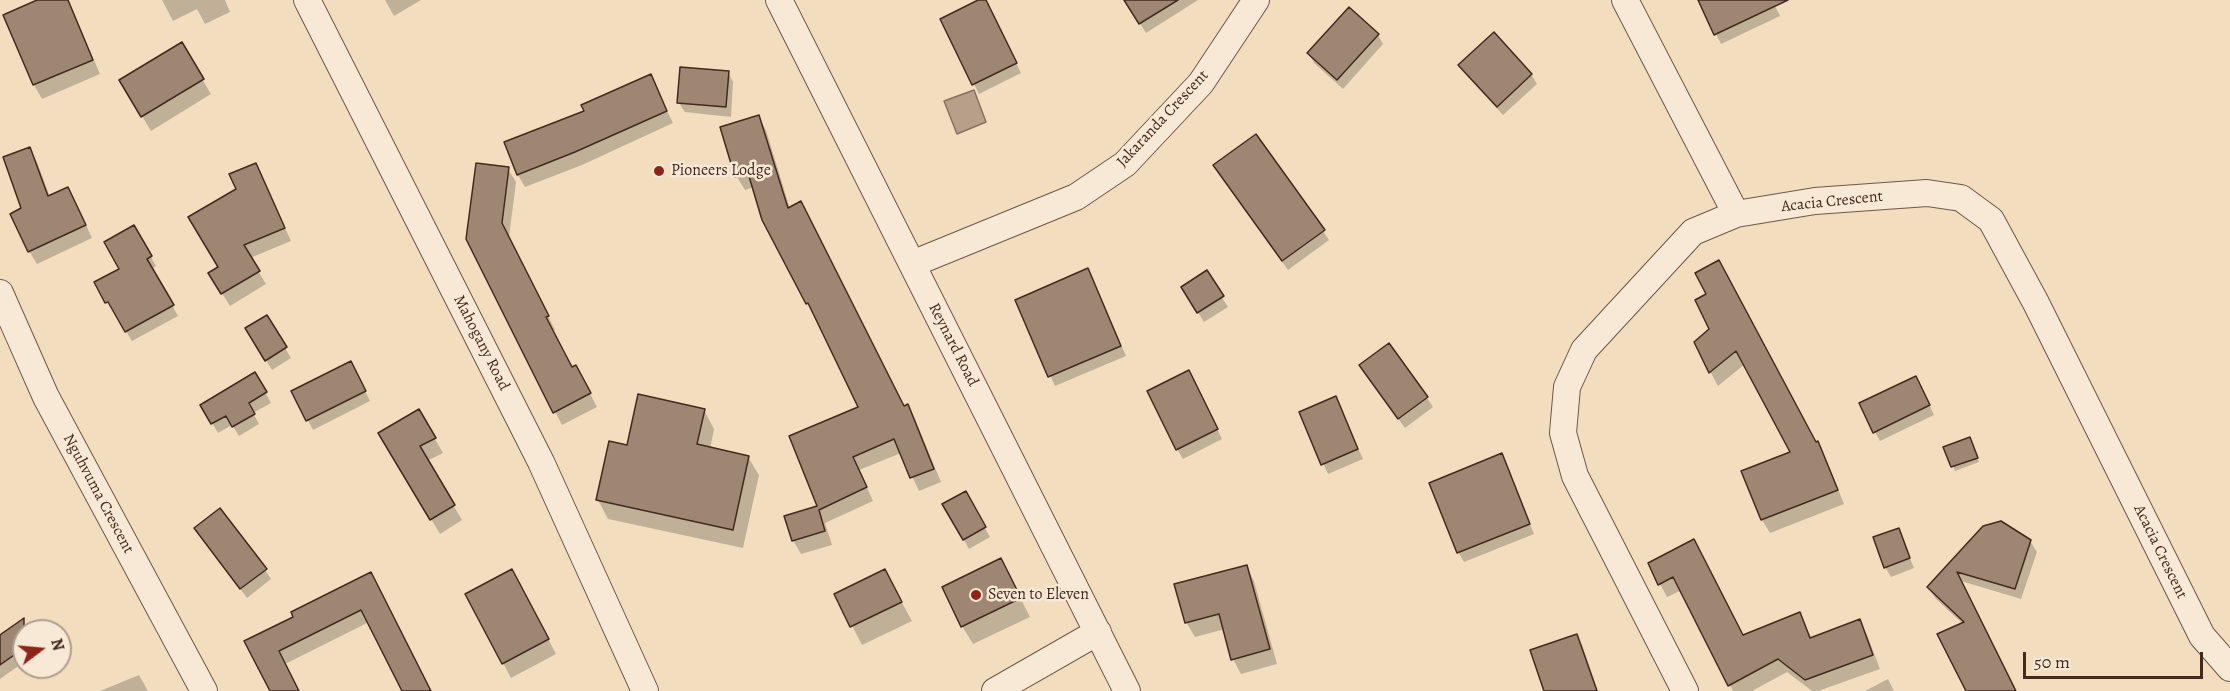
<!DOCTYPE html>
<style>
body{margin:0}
#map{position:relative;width:2230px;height:691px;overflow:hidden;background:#f2ddbf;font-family:Alegreya,serif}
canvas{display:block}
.north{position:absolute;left:12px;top:619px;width:60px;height:60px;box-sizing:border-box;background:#f7e9d5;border:2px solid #af9d8c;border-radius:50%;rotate:74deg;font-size:16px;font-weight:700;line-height:24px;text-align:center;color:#432a1f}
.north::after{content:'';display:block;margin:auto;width:21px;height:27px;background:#8f2418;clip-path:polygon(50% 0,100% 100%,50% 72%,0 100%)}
.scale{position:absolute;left:2023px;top:652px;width:180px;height:27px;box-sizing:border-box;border:3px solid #432a1f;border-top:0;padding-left:8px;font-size:18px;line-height:21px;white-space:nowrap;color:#432a1f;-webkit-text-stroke:4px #f7e9d5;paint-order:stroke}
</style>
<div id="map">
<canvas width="2230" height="691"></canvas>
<div class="north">N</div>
<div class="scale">50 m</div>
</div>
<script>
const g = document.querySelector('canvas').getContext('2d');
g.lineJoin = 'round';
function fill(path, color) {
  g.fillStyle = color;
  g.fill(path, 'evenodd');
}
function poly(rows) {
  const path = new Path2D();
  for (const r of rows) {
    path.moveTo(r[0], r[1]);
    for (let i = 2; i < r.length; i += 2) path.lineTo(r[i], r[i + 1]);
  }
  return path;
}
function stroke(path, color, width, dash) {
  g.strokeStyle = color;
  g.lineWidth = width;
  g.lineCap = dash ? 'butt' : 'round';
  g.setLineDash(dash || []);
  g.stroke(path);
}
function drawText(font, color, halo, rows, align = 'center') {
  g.font = font + ' Alegreya,serif';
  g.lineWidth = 5;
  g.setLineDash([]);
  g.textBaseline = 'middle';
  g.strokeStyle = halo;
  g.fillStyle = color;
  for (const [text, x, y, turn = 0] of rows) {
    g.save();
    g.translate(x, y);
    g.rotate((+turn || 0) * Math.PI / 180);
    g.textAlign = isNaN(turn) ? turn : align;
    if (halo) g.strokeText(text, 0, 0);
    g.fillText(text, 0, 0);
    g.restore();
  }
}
const water = poly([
 [974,90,986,122,957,134,944,101,974,90]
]);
const shadow = poly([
 [41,0,68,0,100,74,42,99,34,85],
 [162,0,225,0,230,12,205,24,197,9,173,21],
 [385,0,421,0,394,16],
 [982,0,984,0,989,9,1021,73,979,94,942,20],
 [1125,0,1198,0,1146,33],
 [1699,0,1772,0,1780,16,1721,44],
 [1378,35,1383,44,1343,89,1314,63,1309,54],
 [181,44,211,94,151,131,121,81],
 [1460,65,1531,74,1537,84,1503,115,1466,75],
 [728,72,733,82,731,117,685,112,679,103],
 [650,76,673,123,582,165,525,187,518,175,586,111],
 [758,117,766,130,790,209,904,407,908,406,915,419,941,482,919,491,901,453,859,470,873,501,825,523,832,545,801,554,793,540,819,507,860,407,807,303,754,187,745,190,737,177,722,128],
 [30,149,37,162,50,197,75,201,92,238,37,264,29,251,23,209],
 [256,165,291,241,250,258,266,284,230,306,210,274,220,268,237,189],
 [508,169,516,182,509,237,555,330,553,331,572,369,583,380,597,407,562,425,468,238],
 [1220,175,1323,231,1329,240,1288,270],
 [134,227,156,266,152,269,178,316,132,341,96,283,121,270],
 [1206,272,1228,307,1204,322,1188,297],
 [1093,280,1126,356,1055,386,1017,301],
 [1708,295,1817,443,1825,457,1844,504,1770,533,1762,520,1743,472,1792,453,1745,364,1718,386,1711,373,1696,343,1711,329],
 [266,317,291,358,272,370,247,329],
 [356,373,370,401,313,430,293,392],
 [255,374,271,403,253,413,259,424,239,436,232,425,218,433,202,405],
 [1366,375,1427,398,1433,407,1405,428],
 [1194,382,1222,439,1183,459,1177,449],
 [1921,387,1934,415,1880,441,1875,432],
 [1340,408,1363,459,1328,474,1301,413],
 [704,410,714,429,710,449,748,457,759,475,743,548,608,519,598,500,628,447],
 [419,411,443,453,427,461,462,520,440,534,380,433],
 [1972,443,1979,462,1955,471,1945,448],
 [1501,455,1534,534,1464,562,1458,552],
 [965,493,990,537,969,549,944,505],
 [1983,527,2030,541,2037,552,2021,599,1961,581,2016,691,1968,691,1963,624,1935,598,1928,587],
 [196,529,265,570,271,579,247,598],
 [1898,530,1914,568,1891,577,1885,567],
 [1694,541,1743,636,1800,614,1812,639,1859,621,1867,635,1880,669,1818,691,1812,691,1787,672,1752,691,1733,691,1682,590,1667,597,1660,584],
 [1001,560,1030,617,973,644,962,626],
 [1246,566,1254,581,1277,664,1241,674,1233,659,1225,629,1195,637,1186,622],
 [370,574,430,691,404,691,369,622,285,664,298,691,272,691,246,642,295,617],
 [520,585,556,654,511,678,503,663],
 [895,590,912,621,862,645,836,595],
 [24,634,24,662,0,679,0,636],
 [1577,636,1582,645,1598,691,1545,691],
 [139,675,148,691,100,691],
 [1888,679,1894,691,1865,691]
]);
const building = poly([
 [37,0,68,0,93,60,33,85,3,15,37,0],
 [978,0,986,0,1017,63,972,85,940,19,978,0],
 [1124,0,1178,0,1139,24,1124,0],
 [1698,0,1788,0,1714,35,1698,0],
 [1349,7,1379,34,1337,80,1307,53,1349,7],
 [1494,32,1532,74,1497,107,1458,65,1494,32],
 [182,42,204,79,141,117,119,80,182,42],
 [680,67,729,71,726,107,677,103,680,67],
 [651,74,667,111,575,152,517,175,504,142,584,111,581,105,651,74],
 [759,115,788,208,801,201,904,406,908,404,934,469,910,478,894,439,853,457,867,487,819,510,825,531,792,541,784,516,817,506,789,436,858,407,808,303,806,304,762,220,748,173,735,177,720,127,759,115],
 [1256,134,1325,230,1282,261,1213,165,1256,134],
 [30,147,48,196,68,187,86,225,28,252,10,214,21,208,3,157,30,147],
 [256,163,285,228,244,245,260,271,221,294,208,273,218,267,188,217,236,189,229,174,256,163],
 [476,163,509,167,502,223,549,316,546,317,572,367,576,365,591,393,553,413,466,239,476,163],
 [134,225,152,256,147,259,174,305,125,332,108,302,105,303,94,282,119,269,104,242,134,225],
 [1719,260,1816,442,1818,441,1838,490,1761,520,1741,471,1790,452,1736,351,1709,373,1694,342,1709,329,1695,300,1706,294,1695,273,1719,260],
 [1088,268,1121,346,1048,377,1015,300,1088,268],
 [1207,270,1224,296,1197,313,1181,287,1207,270],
 [267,315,287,347,265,361,245,328,267,315],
 [1389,343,1428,397,1398,419,1359,365,1389,343],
 [351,361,366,391,306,421,291,391,351,361],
 [1189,370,1218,429,1176,450,1147,391,1189,370],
 [255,372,267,392,249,403,255,414,232,427,226,416,211,424,200,405,255,372],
 [1916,376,1930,405,1873,433,1859,403,1916,376],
 [638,394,705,409,697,444,749,456,733,530,596,500,609,441,627,445,638,394],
 [1336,396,1358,449,1321,465,1299,412,1336,396],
 [419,409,436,438,420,446,455,505,430,520,378,433,419,409],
 [1970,437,1978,458,1951,467,1943,447,1970,437],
 [1502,453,1530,524,1457,553,1429,483,1502,453],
 [966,491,986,527,963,540,942,504,966,491],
 [220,508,267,569,240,589,194,528,220,508],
 [2001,521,2031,540,2015,589,1957,572,2016,691,1966,691,1937,634,1964,622,1927,587,1983,526,2001,521],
 [1899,528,1910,558,1884,568,1873,537,1899,528],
 [1694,539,1743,635,1800,612,1810,638,1860,619,1873,655,1805,680,1778,659,1728,686,1673,577,1658,585,1648,563,1694,539],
 [1001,558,1021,598,961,627,942,587,1001,558],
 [1247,565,1270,649,1231,660,1219,614,1185,623,1174,584,1247,565],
 [512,569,549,639,502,664,465,594,512,569],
 [885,569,902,602,850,627,834,594,885,569],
 [371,572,431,691,402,691,361,610,279,651,299,691,270,691,244,641,293,617,291,612,371,572],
 [24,618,24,648,0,665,0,635,24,618],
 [1577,634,1597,691,1544,691,1530,650,1577,634]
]);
const minor = poly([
 [307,0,541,462,645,691],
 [779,0,1127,691],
 [1625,0,1736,214],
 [912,264,1076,197,1125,164,1201,83,1256,0],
 [0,293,46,397,204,691],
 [995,691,1098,632],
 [1685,691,1575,476,1563,433,1567,387,1584,350,1693,232,1736,214,1815,201,1927,193,1961,198,1991,220,2036,303,2202,636,2230,668]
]);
const markers = [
 [659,171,6,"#8f2418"],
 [976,595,6,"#8f2418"]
];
const streetNames = [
 ["Jakaranda Crescent",1163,119,-47],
 ["Acacia Crescent",1832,202,-6],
 ["Mahogany Road",481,343,63],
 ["Reynard Road",953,345,63],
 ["Nguhvuma Crescent",98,494,62],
 ["Acacia Crescent",2160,552,64]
];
const poiNames = [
 ["Pioneers Lodge",671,171],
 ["Seven to Eleven",988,595]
];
fill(water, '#b6a089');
stroke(water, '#88715f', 1.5);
fill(shadow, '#0003');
fill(building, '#9e8772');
stroke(building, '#432a1f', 1.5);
stroke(minor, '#6f5747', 28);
stroke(minor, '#f7e9d5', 26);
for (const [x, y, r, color] of markers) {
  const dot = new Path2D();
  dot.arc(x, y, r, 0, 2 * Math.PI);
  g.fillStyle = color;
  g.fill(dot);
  stroke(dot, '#f7e9d5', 2);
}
drawText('16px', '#432a1f', '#f7e9d5', streetNames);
drawText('16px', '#432a1f', '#f7e9d5', poiNames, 'left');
</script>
